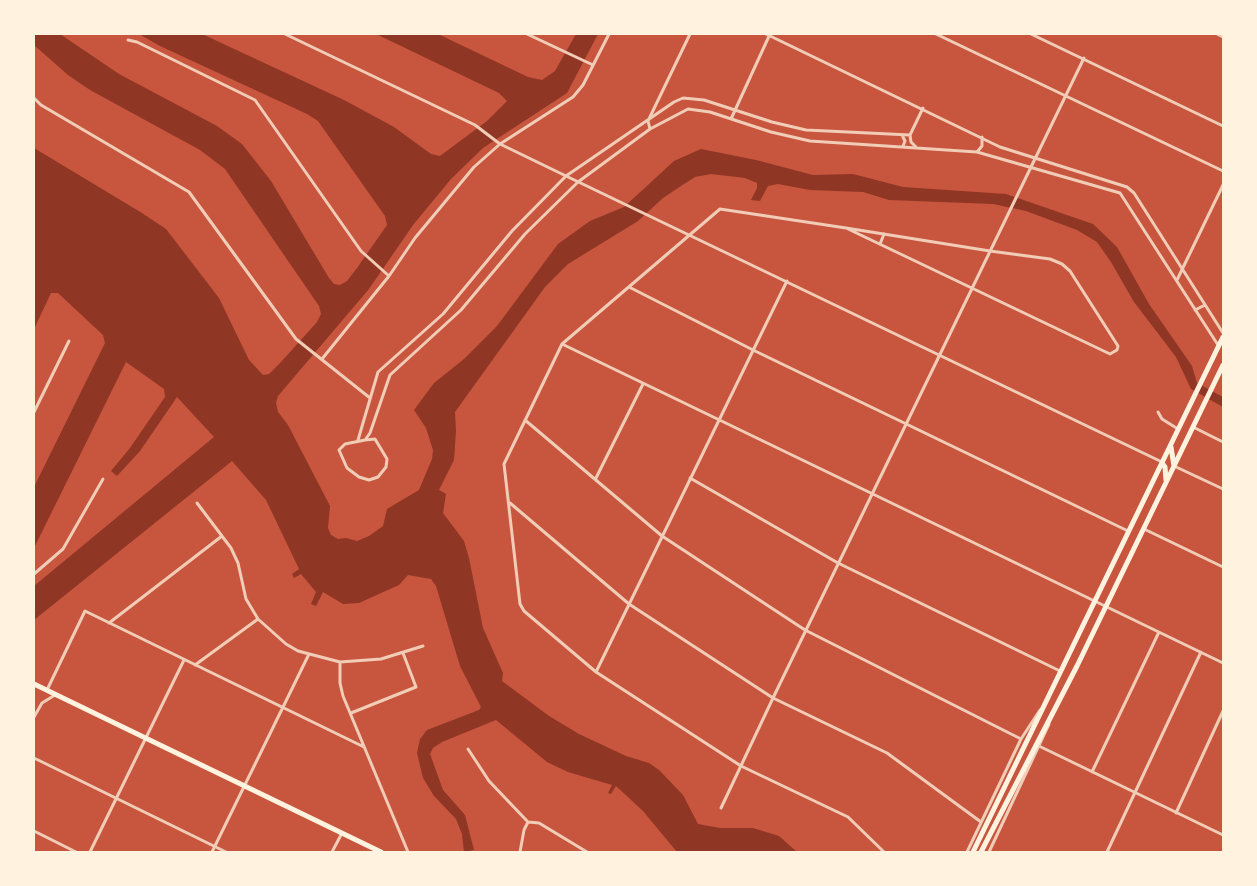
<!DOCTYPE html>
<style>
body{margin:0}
#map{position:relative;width:1257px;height:886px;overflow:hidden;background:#c8553d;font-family:"Exo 2",sans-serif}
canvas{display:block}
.frame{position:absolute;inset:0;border:35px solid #fff3e0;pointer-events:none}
</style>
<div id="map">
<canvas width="1257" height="886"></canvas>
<div class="frame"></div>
</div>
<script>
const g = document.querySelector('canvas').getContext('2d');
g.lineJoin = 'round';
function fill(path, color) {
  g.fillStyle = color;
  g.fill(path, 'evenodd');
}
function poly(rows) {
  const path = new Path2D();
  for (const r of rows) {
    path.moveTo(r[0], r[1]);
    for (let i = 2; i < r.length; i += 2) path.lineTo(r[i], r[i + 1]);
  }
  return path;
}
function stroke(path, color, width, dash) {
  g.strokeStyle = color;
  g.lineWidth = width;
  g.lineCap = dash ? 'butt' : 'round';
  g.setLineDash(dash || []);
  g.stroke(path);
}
const water = poly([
 [34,34,60,34,119,74,217,126,242,144,271,181,329,278,334,284,340,285,347,281,357,268,387,225,385,216,318,121,307,114,160,46,139,34,202,34,344,100,394,127,431,154,440,156,487,121,507,101,499,93,376,34,438,34,528,77,542,80,555,71,576,34,598,34,567,93,483,148,451,179,413,225,369,289,278,396,276,403,278,412,288,425,330,506,328,528,331,535,338,539,346,538,357,541,369,536,383,526,387,509,419,490,432,459,433,450,426,428,414,410,434,383,464,359,497,326,558,244,590,221,624,207,674,161,701,149,756,160,813,175,853,174,903,187,1006,194,1093,224,1117,247,1149,304,1192,366,1197,383,1223,397,1223,407,1191,389,1176,357,1134,302,1111,262,1097,242,1077,230,1026,211,993,204,889,200,863,192,810,190,778,184,768,186,760,201,751,200,757,188,757,183,745,178,711,174,695,177,684,184,663,198,638,221,568,264,545,287,455,412,456,431,454,460,439,490,446,494,443,513,464,541,469,558,483,628,503,673,502,681,549,716,579,734,626,756,649,763,659,770,683,795,698,824,720,828,753,828,779,836,797,852,677,852,643,811,616,786,611,794,608,793,612,785,568,772,547,762,496,720,442,742,433,748,430,754,443,790,465,815,474,850,464,852,462,834,456,819,434,796,423,778,417,753,420,739,427,730,479,710,481,707,460,666,436,586,431,579,408,575,399,585,359,603,343,604,323,592,316,606,311,604,316,592,301,574,294,578,292,574,299,569,266,500,232,461,34,620,34,586,214,437,177,397,140,451,117,476,111,471,130,448,165,397,164,389,126,362,34,548,34,487,105,343,103,335,58,293,51,293,34,329,34,148,142,213,166,229,219,298,249,360,263,375,269,374,281,362,317,322,321,314,319,306,225,169,200,150,90,90,68,75,34,45]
]);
const minor = poly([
 [285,34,475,125,500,144,566,176,1162,462],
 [527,34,593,65],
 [766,34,1000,147,1127,187,1134,193,1223,333],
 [936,34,1223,171],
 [1031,34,1223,126],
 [1217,34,1223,37],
 [128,40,137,42,255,100,361,251,389,276],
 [34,98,41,105,189,192,296,339,370,398],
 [731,119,770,34],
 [650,129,648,121,690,34],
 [902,135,905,141,903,146],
 [916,147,911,142,910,135,923,108],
 [977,152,982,146,982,137],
 [846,228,1110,354,1117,350,1118,346,1070,271,1062,264,1050,259,990,251,846,228,720,209,562,344,504,464,520,604,524,611,596,672,741,766,848,817,884,852],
 [880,244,884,234],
 [1177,280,1223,185],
 [629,287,753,350,1128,531],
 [1195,310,1205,305],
 [562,344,1223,663],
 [322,359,389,276,415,238,474,167,500,144,573,97,583,85,609,34],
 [34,412,69,341],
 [1158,412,1162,419,1178,429],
 [525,420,662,536,805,630,1021,739],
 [1193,427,1223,442],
 [358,440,378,372,443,314,512,231,566,176,674,102,683,98,704,100,772,122,806,130,910,135],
 [365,440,375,439,387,459,386,467,378,477,369,480,359,477,347,468,339,450,345,444,365,440,370,433,390,375,461,310,525,234,578,182,650,129,688,109,710,112,771,132,810,141,977,152,1120,193,1218,345],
 [1174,466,1223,489],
 [596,478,643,384],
 [690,478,838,563,1060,671],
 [197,503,231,548,238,563,246,599,258,619,286,644,298,651,340,662,381,659,423,646],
 [510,503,629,604,773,698,887,753,981,822],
 [1144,529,1223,567],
 [34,574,63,549,103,479],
 [109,623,222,536],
 [340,662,340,683,343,696,408,852],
 [195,665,258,619],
 [596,672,787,281],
 [47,690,85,611,364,747],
 [351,713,416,687,403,653],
 [34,717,42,703,55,695],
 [1041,747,1223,835],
 [468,749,489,781,528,822],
 [34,758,226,852],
 [1092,772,1159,632],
 [721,808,773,698,1084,58],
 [1176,813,1223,711],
 [528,822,539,823,587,852],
 [34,831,76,852],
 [90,852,184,660],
 [212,852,309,654],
 [332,852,342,833],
 [520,852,524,830,528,822],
 [967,852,1021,739,1040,710],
 [989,852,1049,724],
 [1107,852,1201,652]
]);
const primary = poly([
 [1171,447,1174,466],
 [1162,463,1165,467,1166,480],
 [34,684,381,852],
 [973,852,1223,337],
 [981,852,1077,666,1223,365]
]);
fill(water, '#8f3625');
stroke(minor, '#f1ccb7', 3);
stroke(primary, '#fff3e0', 5);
</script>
